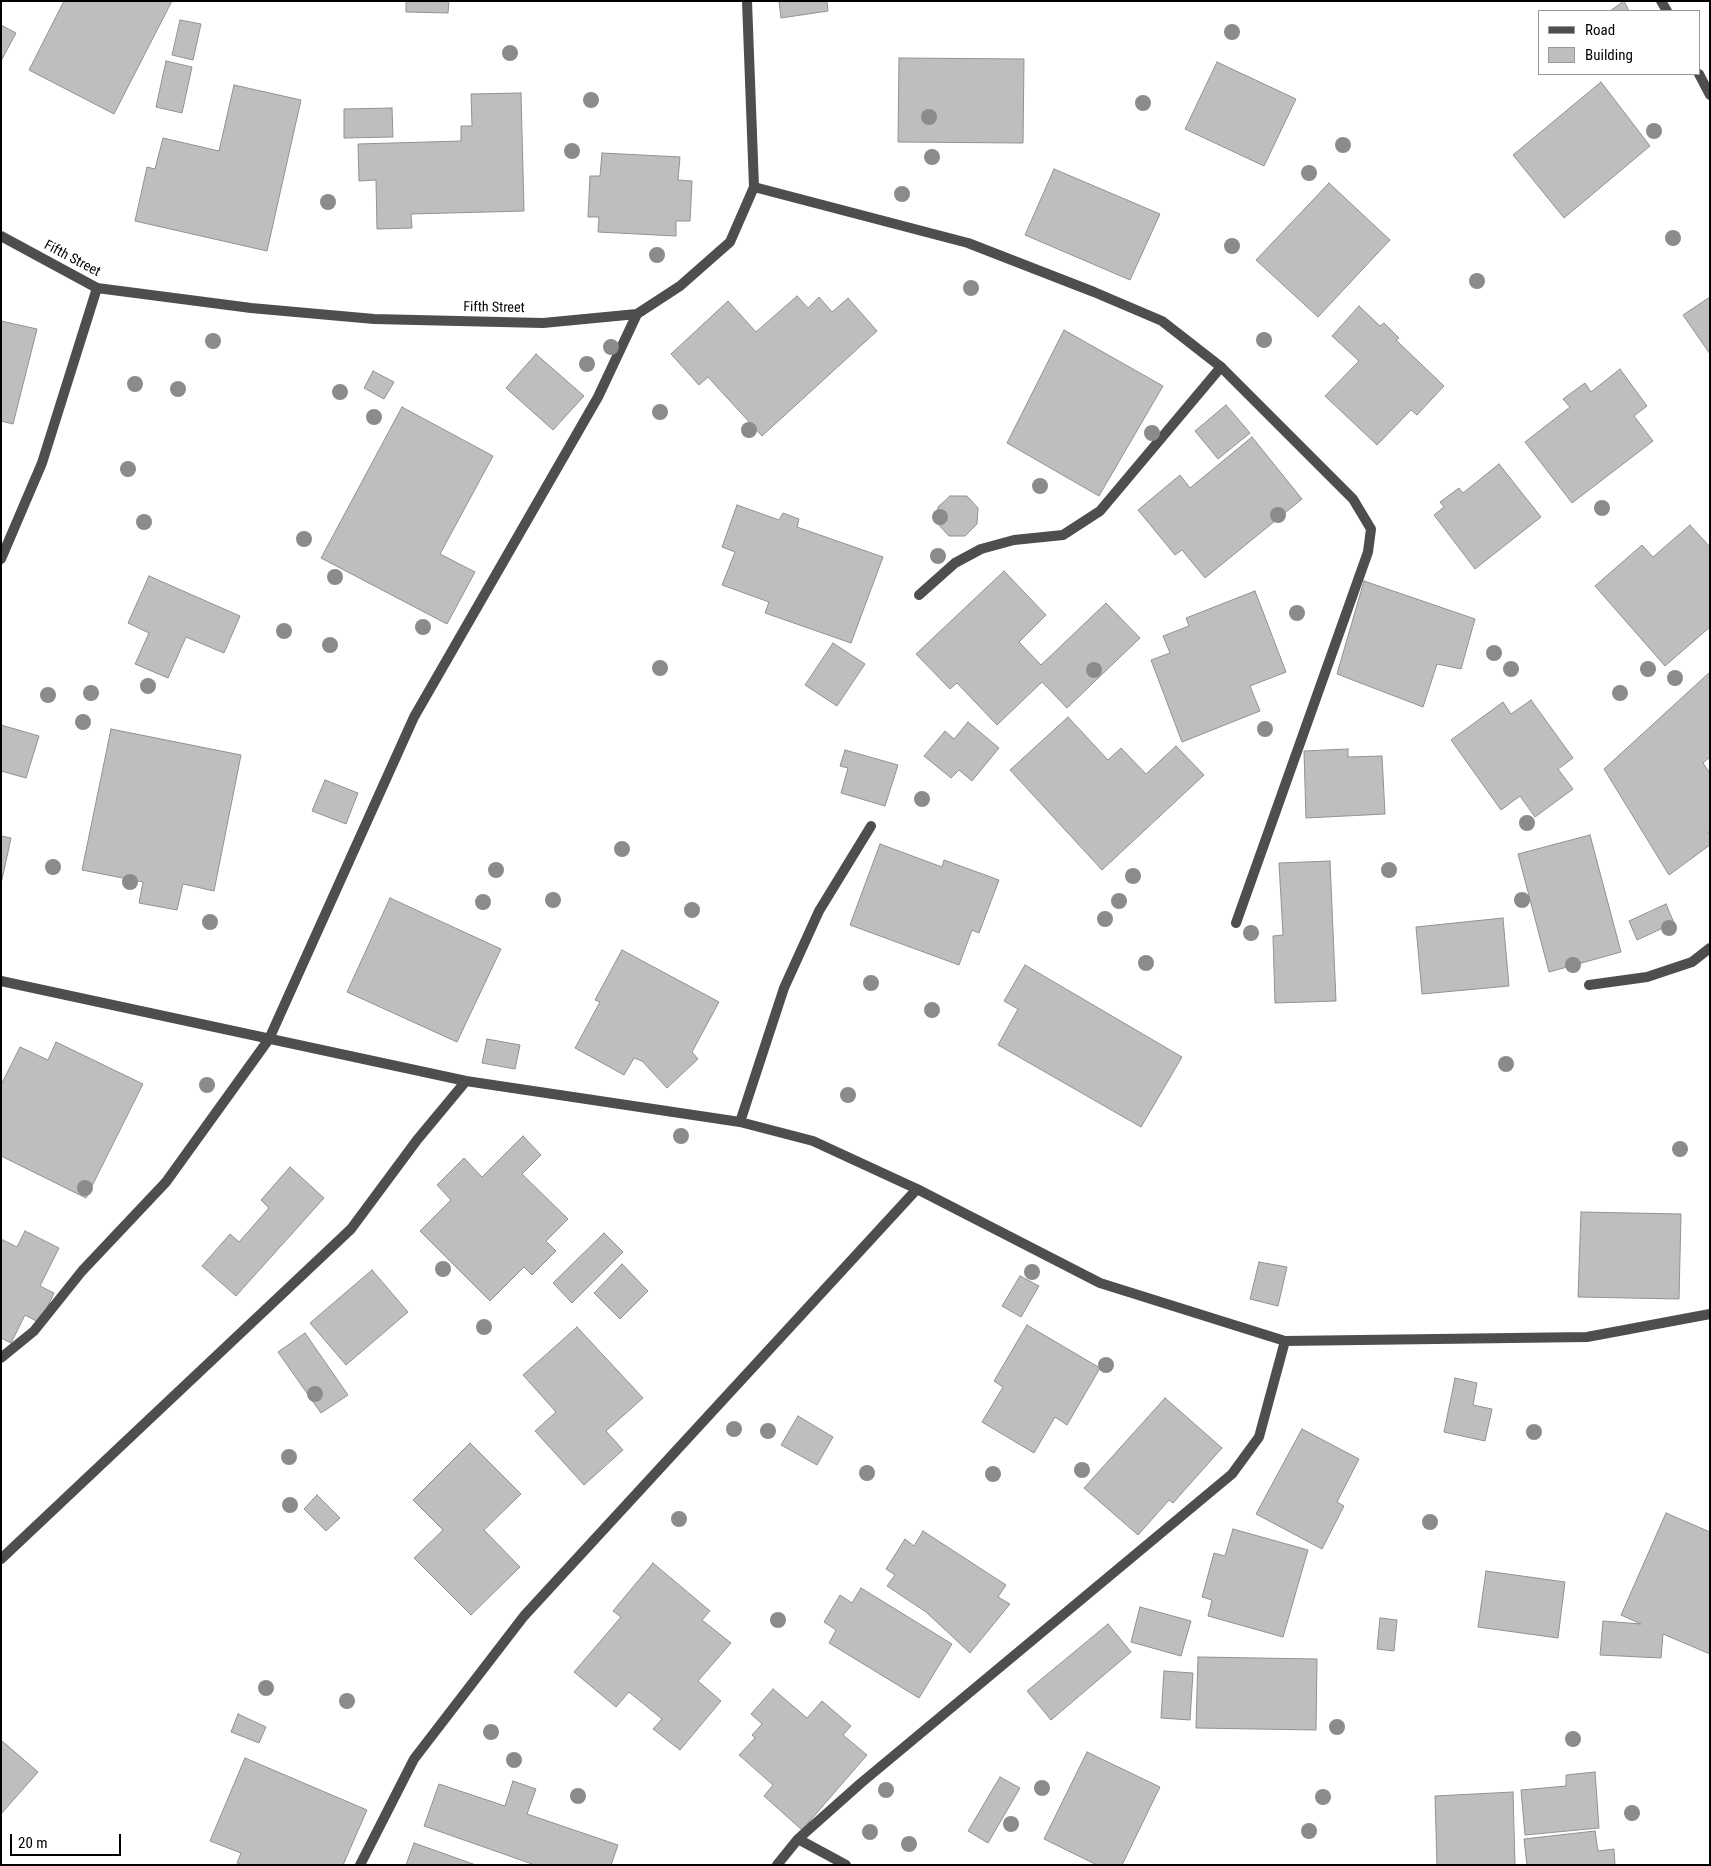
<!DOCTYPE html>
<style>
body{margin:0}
#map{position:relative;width:1711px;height:1866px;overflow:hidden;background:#fff;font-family:"Roboto Condensed",sans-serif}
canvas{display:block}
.frame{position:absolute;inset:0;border:2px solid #000;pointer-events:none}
.legend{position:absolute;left:1538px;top:10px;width:162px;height:65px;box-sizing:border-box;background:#fff;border:1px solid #999;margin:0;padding:6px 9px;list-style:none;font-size:15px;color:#000}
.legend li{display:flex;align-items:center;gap:10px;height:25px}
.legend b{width:25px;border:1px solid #999}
.scale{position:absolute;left:10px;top:1834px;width:111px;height:22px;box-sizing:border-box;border:2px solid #000;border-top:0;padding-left:6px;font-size:15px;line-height:18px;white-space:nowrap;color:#000;-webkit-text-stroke:4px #fff;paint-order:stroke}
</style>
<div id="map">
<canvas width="1711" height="1866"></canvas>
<div class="frame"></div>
<ul class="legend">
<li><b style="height:6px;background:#4e4e4e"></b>Road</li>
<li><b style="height:14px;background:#bebebe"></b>Building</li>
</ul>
<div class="scale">20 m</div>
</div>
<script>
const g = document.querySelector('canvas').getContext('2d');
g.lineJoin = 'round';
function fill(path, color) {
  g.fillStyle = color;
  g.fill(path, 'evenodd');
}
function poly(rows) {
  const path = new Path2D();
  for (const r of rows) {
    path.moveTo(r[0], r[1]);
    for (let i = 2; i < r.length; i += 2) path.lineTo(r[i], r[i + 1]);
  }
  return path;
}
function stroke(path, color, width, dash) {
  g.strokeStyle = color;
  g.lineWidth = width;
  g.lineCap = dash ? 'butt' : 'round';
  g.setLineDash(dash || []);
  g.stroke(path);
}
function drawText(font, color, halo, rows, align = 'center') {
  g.font = font + ' "Roboto Condensed",sans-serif';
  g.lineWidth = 4;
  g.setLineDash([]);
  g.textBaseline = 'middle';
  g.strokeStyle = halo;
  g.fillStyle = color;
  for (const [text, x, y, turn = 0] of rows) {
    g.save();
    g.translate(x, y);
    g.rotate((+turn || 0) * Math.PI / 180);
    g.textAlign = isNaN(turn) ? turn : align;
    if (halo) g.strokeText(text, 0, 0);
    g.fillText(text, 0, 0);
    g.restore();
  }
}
const building = poly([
 [64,1,172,1,114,114,29,70,64,1],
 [406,1,449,1,448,13,406,12,406,1],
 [779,1,827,1,828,11,781,18,779,1],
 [1624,1,1629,11,1610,11,1624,1],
 [180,20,201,24,193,60,172,55,180,20],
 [1,25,16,33,1,61,1,25],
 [899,58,1024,59,1023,143,898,142,899,58],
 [166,61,192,67,182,113,156,107,166,61],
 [1217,62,1296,99,1264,166,1185,129,1217,62],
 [1601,82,1650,146,1564,218,1513,155,1601,82],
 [234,85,301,100,267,251,135,221,147,167,155,169,163,138,219,151,234,85],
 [521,93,524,211,411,214,412,228,377,229,376,180,359,181,358,144,461,141,461,126,472,126,471,94,521,93],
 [392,108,393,137,344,138,344,109,392,108],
 [602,153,680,157,678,180,692,181,690,221,676,221,676,236,598,232,599,217,588,217,590,176,600,176,602,153],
 [1054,169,1160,214,1130,280,1025,235,1054,169],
 [1329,183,1390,240,1318,317,1256,260,1329,183],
 [797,296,808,308,819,297,832,312,848,298,877,331,762,436,708,377,699,385,671,354,728,301,756,332,797,296],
 [1710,297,1710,354,1683,315,1710,297],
 [1359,306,1380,326,1384,323,1399,338,1396,340,1444,386,1417,415,1411,410,1377,445,1325,396,1359,361,1332,336,1359,306],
 [1,321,37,329,13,424,1,421,1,321],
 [1064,330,1163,386,1099,496,1007,443,1064,330],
 [536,354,584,396,553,430,506,388,536,354],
 [1620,369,1647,406,1634,416,1653,441,1572,503,1525,442,1570,407,1563,399,1585,383,1591,392,1620,369],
 [373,371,394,382,384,399,364,388,373,371],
 [1226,405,1250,433,1218,459,1195,431,1226,405],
 [402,407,493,456,440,554,475,572,447,624,321,558,402,407],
 [1252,437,1302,499,1205,578,1182,550,1175,555,1138,510,1180,475,1190,488,1252,437],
 [1499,464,1541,517,1475,569,1434,515,1444,507,1440,502,1459,488,1463,493,1499,464],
 [950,496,967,496,978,508,977,524,965,536,949,536,937,523,938,507,950,496],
 [737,505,779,520,783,513,799,519,797,527,883,557,851,643,765,613,769,602,722,585,735,552,722,547,737,505],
 [1690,525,1710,547,1710,627,1665,666,1595,586,1642,545,1653,557,1690,525],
 [1004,571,1046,615,1019,642,1041,665,1106,603,1140,638,1067,708,1042,682,997,725,957,683,950,689,916,654,1004,571],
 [149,576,240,616,224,653,186,637,168,678,135,664,149,633,128,623,149,576],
 [1364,581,1475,619,1461,669,1437,664,1423,707,1337,674,1364,581],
 [1255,591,1286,672,1250,686,1260,711,1182,742,1151,660,1170,653,1163,636,1189,626,1186,618,1255,591],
 [833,643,865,664,837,706,805,685,833,643],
 [1710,672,1710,757,1703,763,1710,773,1710,831,1708,832,1710,835,1710,845,1669,875,1604,769,1710,672],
 [1531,700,1573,758,1558,769,1573,789,1535,817,1520,796,1501,810,1451,740,1503,702,1511,714,1531,700],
 [1068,717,1108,760,1121,748,1146,774,1176,746,1204,775,1102,870,1010,770,1068,717],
 [968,722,999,748,972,781,959,770,951,778,924,756,945,731,954,739,968,722],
 [1,725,39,736,26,778,1,771,1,725],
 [111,729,241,755,214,891,183,884,177,910,139,903,143,882,82,870,111,729],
 [1348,749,1348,757,1382,756,1385,814,1306,818,1304,751,1348,749],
 [845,750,898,765,885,806,841,793,848,768,840,766,845,750],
 [325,780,358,793,346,824,312,811,325,780],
 [1590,835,1621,952,1549,972,1518,854,1590,835],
 [1,836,11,838,1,884,1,836],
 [880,844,942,867,944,860,999,880,979,933,972,930,959,965,850,925,880,844],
 [1330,861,1336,1001,1275,1003,1273,936,1283,935,1279,863,1330,861],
 [390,898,501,949,457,1042,347,992,390,898],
 [1666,904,1674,923,1637,940,1629,921,1666,904],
 [1503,918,1509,986,1422,994,1416,927,1503,918],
 [622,950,719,1002,692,1052,698,1059,667,1088,642,1061,634,1058,624,1075,575,1048,600,1002,595,1000,622,950],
 [1025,965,1182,1057,1141,1127,998,1045,1018,1009,1004,1001,1025,965],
 [487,1039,520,1045,515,1069,482,1063,487,1039],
 [56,1042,143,1084,86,1198,1,1156,1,1085,20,1047,48,1060,56,1042],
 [523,1136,541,1155,522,1174,568,1219,546,1241,556,1251,532,1275,524,1267,490,1301,420,1231,451,1200,437,1185,464,1158,482,1177,523,1136],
 [290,1167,324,1198,236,1296,202,1266,230,1234,239,1242,269,1208,261,1200,290,1167],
 [1581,1212,1681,1214,1679,1299,1578,1297,1581,1212],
 [25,1231,59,1248,40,1286,54,1293,40,1323,25,1315,11,1343,1,1338,1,1239,17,1247,25,1231],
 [604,1233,623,1252,572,1303,553,1283,604,1233],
 [1259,1262,1287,1267,1278,1306,1250,1299,1259,1262],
 [622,1264,648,1291,620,1319,594,1293,622,1264],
 [372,1270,408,1312,346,1365,310,1323,372,1270],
 [1020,1276,1039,1286,1021,1317,1002,1306,1020,1276],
 [1027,1325,1100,1368,1067,1425,1055,1417,1034,1453,982,1422,1003,1387,994,1381,1027,1325],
 [577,1327,643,1398,606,1431,623,1450,584,1485,535,1431,556,1412,523,1375,577,1327],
 [305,1333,348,1395,321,1413,278,1352,305,1333],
 [1455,1378,1477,1383,1473,1405,1492,1409,1485,1441,1444,1432,1455,1378],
 [1165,1398,1222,1448,1173,1503,1169,1500,1138,1535,1084,1488,1165,1398],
 [798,1416,833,1437,817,1465,781,1445,798,1416],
 [1302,1429,1359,1459,1337,1502,1344,1506,1322,1549,1256,1514,1302,1429],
 [470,1443,521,1494,484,1530,520,1567,471,1615,414,1558,443,1530,413,1500,470,1443],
 [317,1495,340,1518,326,1531,304,1509,317,1495],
 [1666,1513,1710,1532,1710,1654,1663,1634,1661,1658,1600,1655,1603,1621,1641,1624,1621,1615,1666,1513],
 [1233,1529,1308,1550,1283,1637,1208,1616,1212,1600,1202,1597,1214,1553,1225,1556,1233,1529],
 [923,1531,1006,1585,998,1597,1010,1604,970,1653,926,1612,887,1586,895,1575,886,1569,905,1539,914,1546,923,1531],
 [653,1563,710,1611,702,1620,731,1643,698,1681,721,1701,680,1750,653,1729,662,1719,629,1692,616,1707,574,1672,621,1617,613,1611,653,1563],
 [1486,1571,1565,1582,1558,1638,1478,1627,1486,1571],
 [861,1588,952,1644,919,1698,829,1643,836,1630,824,1622,840,1595,852,1603,861,1588],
 [1140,1607,1191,1621,1181,1656,1131,1642,1140,1607],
 [1380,1618,1397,1620,1394,1651,1377,1649,1380,1618],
 [1108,1624,1131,1652,1051,1720,1027,1691,1108,1624],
 [1198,1657,1317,1659,1316,1730,1196,1728,1198,1657],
 [1164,1671,1193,1673,1190,1720,1161,1718,1164,1671],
 [773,1689,807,1718,822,1701,851,1726,843,1735,867,1755,802,1830,764,1796,773,1785,739,1755,755,1738,752,1735,762,1724,751,1714,773,1689],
 [238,1714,266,1727,259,1743,231,1732,238,1714],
 [1,1740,38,1772,1,1814,1,1740],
 [1087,1752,1160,1787,1122,1865,1097,1865,1044,1839,1087,1752],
 [245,1758,367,1810,343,1865,242,1865,237,1863,241,1853,210,1841,245,1758],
 [1595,1772,1599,1828,1525,1835,1521,1790,1566,1786,1566,1775,1595,1772],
 [1000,1777,1020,1788,988,1843,968,1831,1000,1777],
 [513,1781,536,1789,527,1814,618,1845,611,1865,535,1865,424,1826,439,1784,505,1806,513,1781],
 [1513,1792,1515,1865,1437,1865,1435,1796,1513,1792],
 [1595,1831,1598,1851,1614,1849,1615,1865,1527,1865,1524,1839,1595,1831],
 [414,1843,476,1865,406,1865,414,1843]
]);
const service = poly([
 [919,595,955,563,981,549,1014,540,1063,535,1100,511,1221,367]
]);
const minor = poly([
 [1661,1,1667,11],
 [1699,74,1710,95],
 [754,187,968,243,1094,292,1162,321,1221,367,1353,499,1371,529,1368,552,1236,923],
 [1,236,97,288,251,308,374,319,543,323,637,314,680,286,730,242,754,187,747,1],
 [1,559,42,463,97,288],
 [1,981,466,1081,740,1122,813,1141,917,1189,1100,1283,1285,1341,1587,1337,1710,1314],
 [1589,985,1647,977,1692,962,1710,948],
 [740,1122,784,988,819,911,871,826],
 [1,1358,34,1331,82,1271,166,1182,269,1039,414,717,598,397,637,314],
 [1,1559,351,1229,417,1140,466,1081],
 [798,1839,846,1865],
 [360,1865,414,1759,524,1616,917,1189],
 [777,1865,798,1839,861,1783,1232,1474,1259,1437,1285,1341]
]);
const trees = [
 [1232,32],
 [510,53],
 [591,100],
 [1143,103],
 [929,117],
 [1654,131],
 [1343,145],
 [572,151],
 [932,157],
 [1309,173],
 [902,194],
 [328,202],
 [1673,238],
 [1232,246],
 [657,255],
 [1477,281],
 [971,288],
 [1264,340],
 [213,341],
 [611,347],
 [587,364],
 [135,384],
 [178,389],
 [340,392],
 [660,412],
 [374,417],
 [749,430],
 [1152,433],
 [128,469],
 [1040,486],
 [1602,508],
 [1278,515],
 [940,517],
 [144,522],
 [304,539],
 [938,556],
 [335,577],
 [1297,613],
 [423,627],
 [284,631],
 [330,645],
 [1494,653],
 [660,668],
 [1511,669],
 [1648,669],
 [1094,670],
 [1675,678],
 [148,686],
 [91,693],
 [1620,693],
 [48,695],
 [83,722],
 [1265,729],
 [922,799],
 [1527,823],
 [622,849],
 [53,867],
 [496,870],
 [1389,870],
 [1133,876],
 [130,882],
 [553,900],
 [1522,900],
 [1119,901],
 [483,902],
 [692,910],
 [1105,919],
 [210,922],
 [1669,928],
 [1251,933],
 [1146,963],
 [1573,965],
 [871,983],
 [932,1010],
 [1506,1064],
 [207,1085],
 [848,1095],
 [681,1136],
 [1680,1149],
 [85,1188],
 [443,1269],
 [1032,1272],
 [484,1327],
 [1106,1365],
 [315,1394],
 [734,1429],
 [768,1431],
 [1534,1432],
 [289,1457],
 [1082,1470],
 [867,1473],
 [993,1474],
 [290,1505],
 [679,1519],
 [1430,1522],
 [778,1620],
 [266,1688],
 [347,1701],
 [1337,1727],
 [491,1732],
 [1573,1739],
 [514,1760],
 [1042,1788],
 [886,1790],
 [578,1796],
 [1323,1797],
 [1632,1813],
 [1011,1824],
 [1309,1831],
 [870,1832],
 [909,1844]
];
const streetNames = [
 ["Fifth Street",72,259,28],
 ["Fifth Street",494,308,1]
];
fill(building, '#bebebe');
stroke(building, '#929292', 1);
stroke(service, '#4e4e4e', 10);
stroke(minor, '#4e4e4e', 10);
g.fillStyle = '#8b8b8b';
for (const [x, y] of trees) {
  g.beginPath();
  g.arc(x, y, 8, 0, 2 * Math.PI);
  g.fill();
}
drawText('14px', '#000', '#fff', streetNames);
</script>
